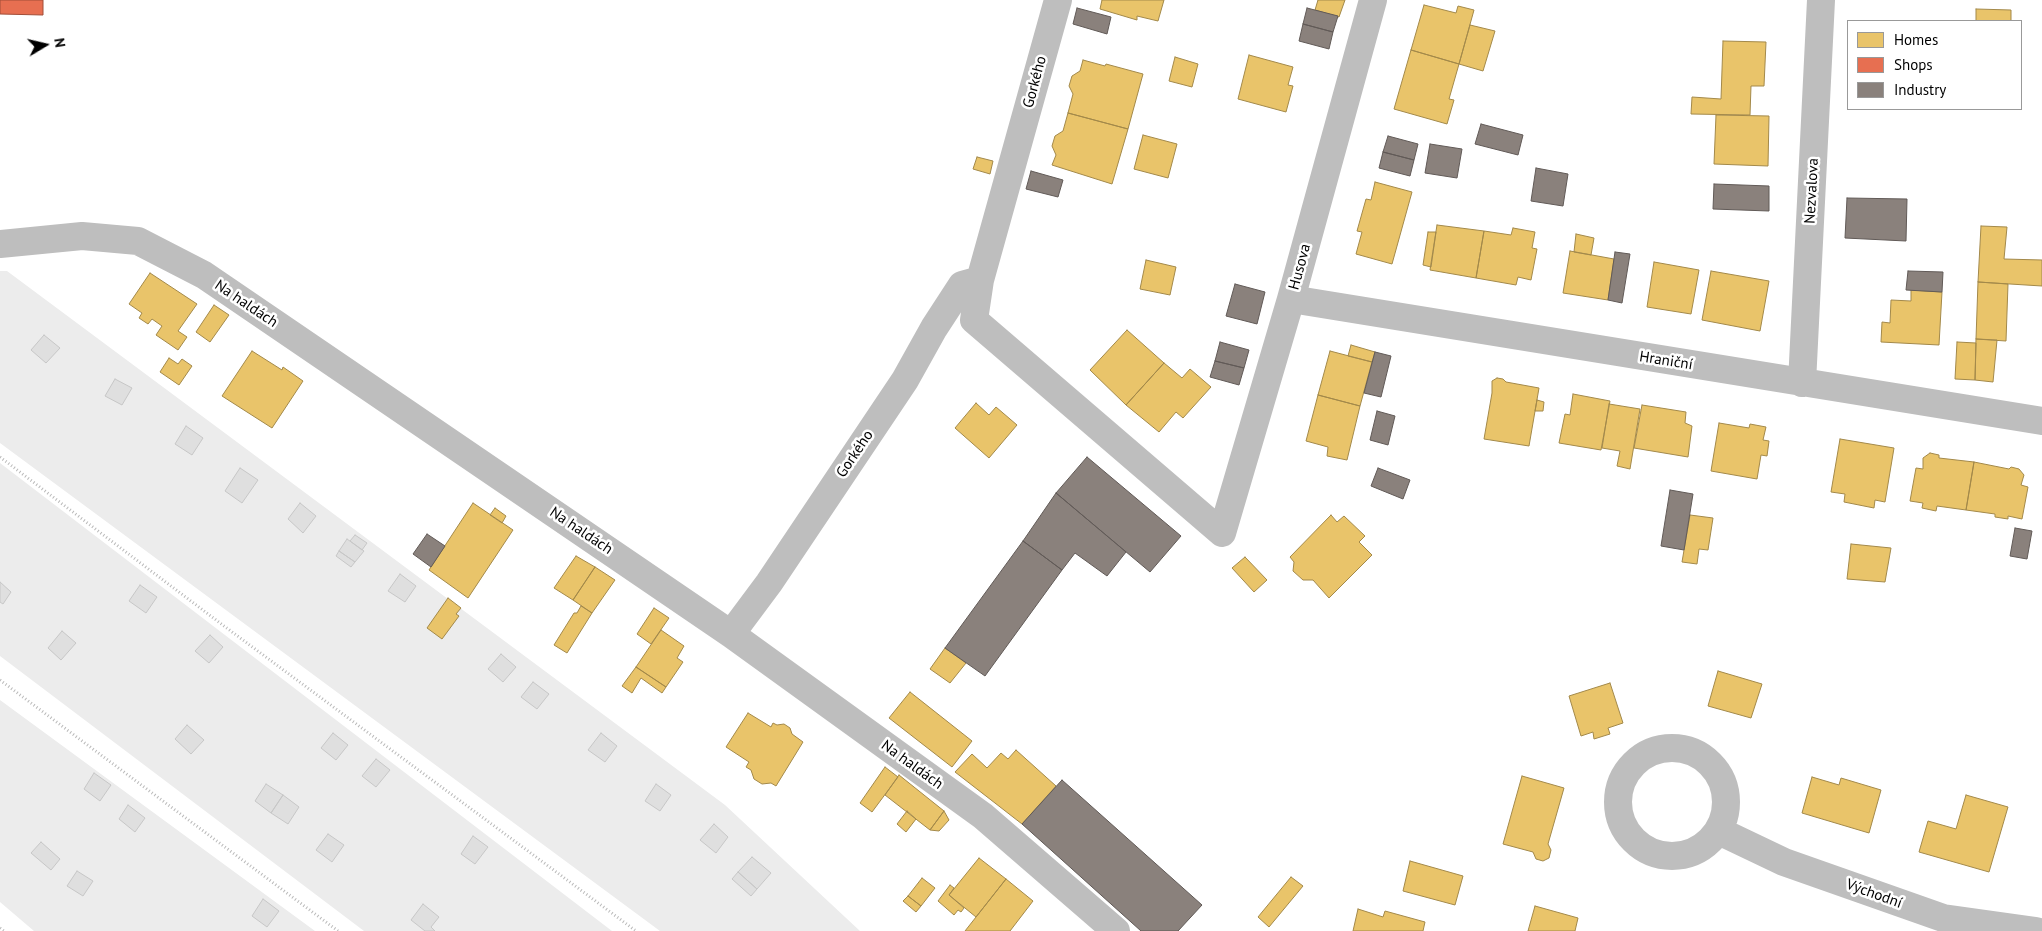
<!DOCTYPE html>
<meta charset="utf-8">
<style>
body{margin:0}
#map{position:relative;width:2042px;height:931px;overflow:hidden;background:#fff;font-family:"PT Sans",sans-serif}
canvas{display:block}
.legend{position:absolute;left:1847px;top:20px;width:175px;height:90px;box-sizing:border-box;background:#fff;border:1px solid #999;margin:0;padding:6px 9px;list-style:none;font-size:15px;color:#000}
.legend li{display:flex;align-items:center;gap:10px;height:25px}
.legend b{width:25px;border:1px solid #999}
.north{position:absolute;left:20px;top:20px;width:50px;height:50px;-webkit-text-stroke:4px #fff;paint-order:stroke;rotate:81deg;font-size:14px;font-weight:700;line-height:20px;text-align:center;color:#000}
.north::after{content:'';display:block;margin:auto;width:18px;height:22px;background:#000;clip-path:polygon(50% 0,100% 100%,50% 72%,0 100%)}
</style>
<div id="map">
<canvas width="2042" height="931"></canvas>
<ul class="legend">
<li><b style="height:14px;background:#e9c46a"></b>Homes</li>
<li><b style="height:14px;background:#e76f51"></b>Shops</li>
<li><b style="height:14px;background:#8a817c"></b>Industry</li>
</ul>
<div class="north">N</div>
</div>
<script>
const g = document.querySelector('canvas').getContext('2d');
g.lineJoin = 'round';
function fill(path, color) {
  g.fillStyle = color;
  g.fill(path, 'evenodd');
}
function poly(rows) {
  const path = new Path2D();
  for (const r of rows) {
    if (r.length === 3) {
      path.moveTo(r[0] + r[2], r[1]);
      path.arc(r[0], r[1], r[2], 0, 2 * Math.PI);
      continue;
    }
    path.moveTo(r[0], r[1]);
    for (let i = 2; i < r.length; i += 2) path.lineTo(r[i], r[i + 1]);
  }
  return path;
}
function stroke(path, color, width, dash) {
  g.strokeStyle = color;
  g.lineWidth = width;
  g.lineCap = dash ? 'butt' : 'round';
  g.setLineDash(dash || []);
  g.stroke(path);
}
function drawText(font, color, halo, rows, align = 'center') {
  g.font = font + ' "PT Sans",sans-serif';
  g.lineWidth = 5;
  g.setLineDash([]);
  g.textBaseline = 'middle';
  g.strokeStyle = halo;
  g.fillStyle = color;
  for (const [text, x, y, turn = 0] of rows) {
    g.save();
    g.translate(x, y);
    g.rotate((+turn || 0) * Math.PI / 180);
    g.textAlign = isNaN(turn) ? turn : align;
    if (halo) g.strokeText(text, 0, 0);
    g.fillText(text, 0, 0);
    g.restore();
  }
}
const green = poly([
 [0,271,7,271,725,805,860,931,660,931,0,443],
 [0,463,612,931,364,931,0,656],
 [0,700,315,931,34,931,0,902]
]);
const homes = poly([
 [1102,0,1164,0,1158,21,1137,16,1137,20,1100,9,1102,0],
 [1318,0,1345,0,1339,17,1315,10,1318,0],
 [1424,5,1456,13,1458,6,1474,10,1459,64,1411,50,1424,5],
 [1976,9,2011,10,2011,21,1976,21,1976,9],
 [1470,25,1495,31,1483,71,1459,64,1470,25],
 [1723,41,1766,42,1764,86,1751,86,1750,115,1691,114,1692,97,1721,99,1723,41],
 [1411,50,1459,64,1449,99,1454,100,1447,124,1394,109,1411,50],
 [1249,55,1293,67,1288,85,1293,86,1286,112,1238,99,1249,55],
 [1175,57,1198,64,1192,87,1169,81,1175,57],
 [1083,60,1105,66,1106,64,1143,74,1128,129,1068,113,1073,94,1069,86,1072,76,1080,71,1083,60],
 [1068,113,1128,129,1112,184,1052,165,1056,155,1052,146,1055,136,1063,131,1068,113],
 [1716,115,1769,116,1768,166,1714,164,1716,115],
 [1143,135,1177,144,1168,178,1134,169,1143,135],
 [977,157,993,161,990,174,973,169,977,157],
 [1375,182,1412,192,1392,264,1356,254,1362,232,1357,231,1366,199,1371,200,1375,182],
 [1437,225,1484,231,1476,278,1430,270,1437,225],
 [1981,226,2007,227,2004,259,2042,260,2042,286,1978,282,1981,226],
 [1513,228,1535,232,1532,248,1537,249,1531,280,1518,277,1516,285,1476,278,1484,231,1511,235,1513,228],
 [1428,232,1436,232,1431,267,1423,265,1428,232],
 [1576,234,1594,238,1591,255,1574,252,1576,234],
 [1570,251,1614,259,1608,300,1563,293,1570,251],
 [1146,260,1176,267,1170,295,1140,289,1146,260],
 [1654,262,1699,270,1691,314,1647,307,1654,262],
 [1711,271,1769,281,1760,331,1702,320,1711,271],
 [150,273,197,304,178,331,187,337,178,350,156,335,162,326,152,319,148,324,139,318,142,313,129,304,150,273],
 [1978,282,2008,284,2006,341,1976,339,1978,282],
 [1911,290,1942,292,1939,345,1881,342,1882,322,1890,323,1891,300,1911,301,1911,290],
 [214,305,229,315,210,342,196,332,214,305],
 [1127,330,1164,363,1126,405,1090,370,1127,330],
 [1976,339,1997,340,1993,382,1975,380,1976,339],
 [1957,342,1976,343,1975,380,1955,379,1957,342],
 [1351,345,1375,352,1372,362,1348,356,1351,345],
 [252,351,282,370,283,367,303,381,272,428,222,396,252,351],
 [1330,351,1372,362,1360,406,1318,395,1330,351],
 [169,358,178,364,182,359,192,366,179,385,160,372,169,358],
 [1164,363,1182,378,1190,369,1211,387,1183,418,1176,412,1159,432,1126,405,1164,363],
 [1497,378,1503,379,1506,382,1539,388,1529,446,1484,439,1492,393,1492,381,1497,378],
 [1573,394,1610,401,1601,450,1559,443,1565,414,1570,415,1573,394],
 [1318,395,1360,406,1347,460,1327,456,1328,447,1306,441,1318,395],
 [1537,400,1544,402,1543,411,1535,411,1537,400],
 [976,403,989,415,996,407,1017,425,989,458,955,428,976,403],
 [1609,404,1640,409,1630,469,1617,466,1620,451,1602,448,1609,404],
 [1642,405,1686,412,1685,423,1692,426,1688,457,1634,448,1642,405],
 [1719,423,1749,428,1750,424,1766,427,1763,440,1769,441,1767,456,1761,455,1757,479,1711,471,1719,423],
 [1840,439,1894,448,1885,502,1875,500,1874,508,1844,502,1845,494,1831,492,1840,439],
 [1930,453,1939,455,1939,458,1974,462,1966,510,1937,506,1936,511,1922,508,1923,503,1910,501,1916,468,1923,469,1923,458,1930,453],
 [1974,462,2009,469,2011,467,2019,469,2024,475,2021,485,2028,487,2022,519,2008,516,2008,519,1995,517,1995,514,1966,510,1974,462],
 [473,503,513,530,468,598,429,570,473,503],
 [495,508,506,516,502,523,490,515,495,508],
 [1331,515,1337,522,1344,516,1365,536,1359,542,1372,555,1329,598,1313,580,1303,580,1293,571,1294,562,1290,557,1331,515],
 [1690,515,1713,518,1708,550,1699,549,1697,564,1682,562,1690,515],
 [1851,544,1891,548,1885,582,1847,579,1851,544],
 [576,556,595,567,573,600,554,588,576,556],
 [1245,557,1267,580,1254,592,1232,568,1245,557],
 [595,567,615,580,592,613,573,600,595,567],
 [448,598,461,608,456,614,459,616,442,639,427,628,448,598],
 [581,606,592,613,567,653,554,645,574,613,577,613,581,606],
 [654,608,669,618,651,644,637,634,654,608],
 [661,630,684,646,677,658,683,662,666,687,636,667,661,630],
 [945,648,966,663,950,683,930,669,945,648],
 [636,667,666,687,662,693,641,678,632,693,622,686,636,667],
 [1718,671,1762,684,1751,718,1708,706,1718,671],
 [1610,683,1623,723,1608,728,1610,734,1594,739,1593,732,1581,736,1569,696,1610,683],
 [910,692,972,741,952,767,889,718,910,692],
 [748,713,771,727,773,723,777,725,784,724,790,728,792,734,803,742,776,786,771,783,762,784,754,779,751,770,746,767,749,762,726,747,748,713],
 [1016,750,1056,786,1022,824,955,772,972,754,987,768,1001,753,1008,759,1016,750],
 [885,767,898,777,872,812,860,803,885,767],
 [899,775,944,811,930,830,885,795,899,775],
 [1522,776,1564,788,1548,844,1551,850,1549,858,1543,861,1536,859,1533,852,1503,844,1522,776],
 [1812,777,1839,785,1841,778,1881,790,1869,833,1802,813,1812,777],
 [1966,795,2008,807,1989,872,1919,852,1928,821,1956,829,1966,795],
 [907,811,916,819,906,832,897,824,907,811],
 [944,811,949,820,939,831,930,830,944,811],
 [979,858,1006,879,976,917,949,895,979,858],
 [1410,861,1463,876,1455,905,1403,891,1410,861],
 [1291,877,1303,886,1269,927,1258,917,1291,877],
 [922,878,935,888,921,906,908,896,922,878],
 [1006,879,1033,901,1010,931,965,931,1006,879],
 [950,885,954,888,949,895,964,908,961,912,958,910,954,915,938,901,950,885],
 [908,896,921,906,916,912,903,901,908,896],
 [1535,906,1578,918,1575,931,1528,931,1535,906],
 [1358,909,1383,917,1385,911,1425,922,1423,931,1353,931,1358,909]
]);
const shops = poly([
 [0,0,43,0,43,15,0,14,0,0]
]);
const industry = poly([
 [1077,8,1111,17,1107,34,1073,24,1077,8],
 [1307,8,1338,16,1333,32,1303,24,1307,8],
 [1303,24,1333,32,1329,49,1299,41,1303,24],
 [1481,124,1523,135,1518,155,1475,144,1481,124],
 [1388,136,1418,144,1414,160,1383,152,1388,136],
 [1430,144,1462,149,1457,178,1425,173,1430,144],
 [1383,152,1414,160,1410,176,1379,168,1383,152],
 [1536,168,1568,174,1563,206,1531,201,1536,168],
 [1031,171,1063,180,1058,197,1026,189,1031,171],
 [1714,184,1769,186,1769,211,1713,209,1714,184],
 [1847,198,1907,199,1906,241,1845,238,1847,198],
 [1615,252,1630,254,1622,303,1608,300,1615,252],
 [1908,271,1943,272,1942,292,1906,290,1908,271],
 [1235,284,1265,292,1257,324,1226,316,1235,284],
 [1220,342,1249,350,1244,368,1215,361,1220,342],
 [1375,352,1391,356,1381,397,1364,393,1375,352],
 [1215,361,1244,368,1239,385,1210,377,1215,361],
 [1377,411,1395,416,1388,445,1370,440,1377,411],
 [1087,457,1181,536,1150,572,1056,493,1087,457],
 [1378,468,1410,480,1403,499,1371,486,1378,468],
 [1670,490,1693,494,1684,550,1661,546,1670,490],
 [1056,493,1126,552,1107,576,1075,553,1062,570,1023,541,1056,493],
 [2015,528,2032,531,2027,559,2010,556,2015,528],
 [427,534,445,546,431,567,413,554,427,534],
 [1023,541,1062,570,985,676,945,648,1023,541],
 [1062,780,1202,905,1178,931,1141,931,1022,824,1062,780]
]);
const building = poly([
 [44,335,60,348,46,363,31,350,44,335],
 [115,379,132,388,122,405,105,396,115,379],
 [186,426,203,438,192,455,175,444,186,426],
 [240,468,258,480,242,503,225,491,240,468],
 [300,503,316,516,303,533,288,519,300,503],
 [355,535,367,543,362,550,350,541,355,535],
 [347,539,364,551,355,562,339,551,347,539],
 [339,551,355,562,351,567,336,556,339,551],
 [400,574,416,586,405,602,388,591,400,574],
 [0,582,11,592,3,604,0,602,0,582],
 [140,585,157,597,146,613,129,601,140,585],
 [62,631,76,643,61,660,48,648,62,631],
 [210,635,223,647,209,663,195,651,210,635],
 [501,654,516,667,503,682,488,669,501,654],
 [533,682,549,694,537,709,521,697,533,682],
 [187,725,204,740,191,754,175,739,187,725],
 [333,733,348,745,336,760,321,748,333,733],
 [601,733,617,746,605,762,588,750,601,733],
 [376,759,390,770,376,787,362,776,376,759],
 [94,773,111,785,100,801,84,789,94,773],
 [266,784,283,795,271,813,255,801,266,784],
 [656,784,671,795,660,811,645,801,656,784],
 [283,795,299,807,288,824,271,813,283,795],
 [128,805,145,818,135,832,119,819,128,805],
 [714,824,728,837,716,853,700,840,714,824],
 [328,834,344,845,332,862,316,850,328,834],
 [473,836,488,847,475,864,461,854,473,836],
 [41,842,60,859,51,870,31,853,41,842],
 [752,857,771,873,757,889,738,872,752,857],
 [77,871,93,881,83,896,67,886,77,871],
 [738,872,757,889,751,896,732,879,738,872],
 [263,899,279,911,267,927,252,916,263,899],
 [423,904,439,917,431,927,435,931,425,931,411,920,423,904]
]);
const path = poly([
 [0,457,224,626,636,931],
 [0,680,338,931],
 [0,928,4,931]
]);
const minor = poly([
 [1058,0,980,280,974,320,1222,533,1291,299,1373,0],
 [0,244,82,236,138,241,204,275,731,634,983,816,1116,931],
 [1291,299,2042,421],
 [1802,383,1821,0],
 [731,634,769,583,905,380,934,328,962,285,980,280],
 [1672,802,54],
 [1719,831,1784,862,1943,918,2036,931]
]);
const streetNames = [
 ["Gorkého",1035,82,-75],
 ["Nezvalova",1812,191,-87],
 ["Husova",1300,267,-75],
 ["Na haldách",246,304,34],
 ["Hraniční",1666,361,9],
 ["Gorkého",855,454,-56],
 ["Na haldách",581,531,34],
 ["Na haldách",912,765,36],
 ["Východní",1874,894,20]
];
fill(green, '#ececec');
fill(homes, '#e9c46a');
stroke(homes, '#a3894a', 1);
fill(shops, '#e76f51');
stroke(shops, '#a24e39', 1);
fill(industry, '#8a817c');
stroke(industry, '#615a57', 1);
fill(building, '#dfdfdf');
stroke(building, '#c7c7c7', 1);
stroke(path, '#b9b9b9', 3, [1, 2.5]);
stroke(minor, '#bebebe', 28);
drawText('15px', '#000', '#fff', streetNames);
</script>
